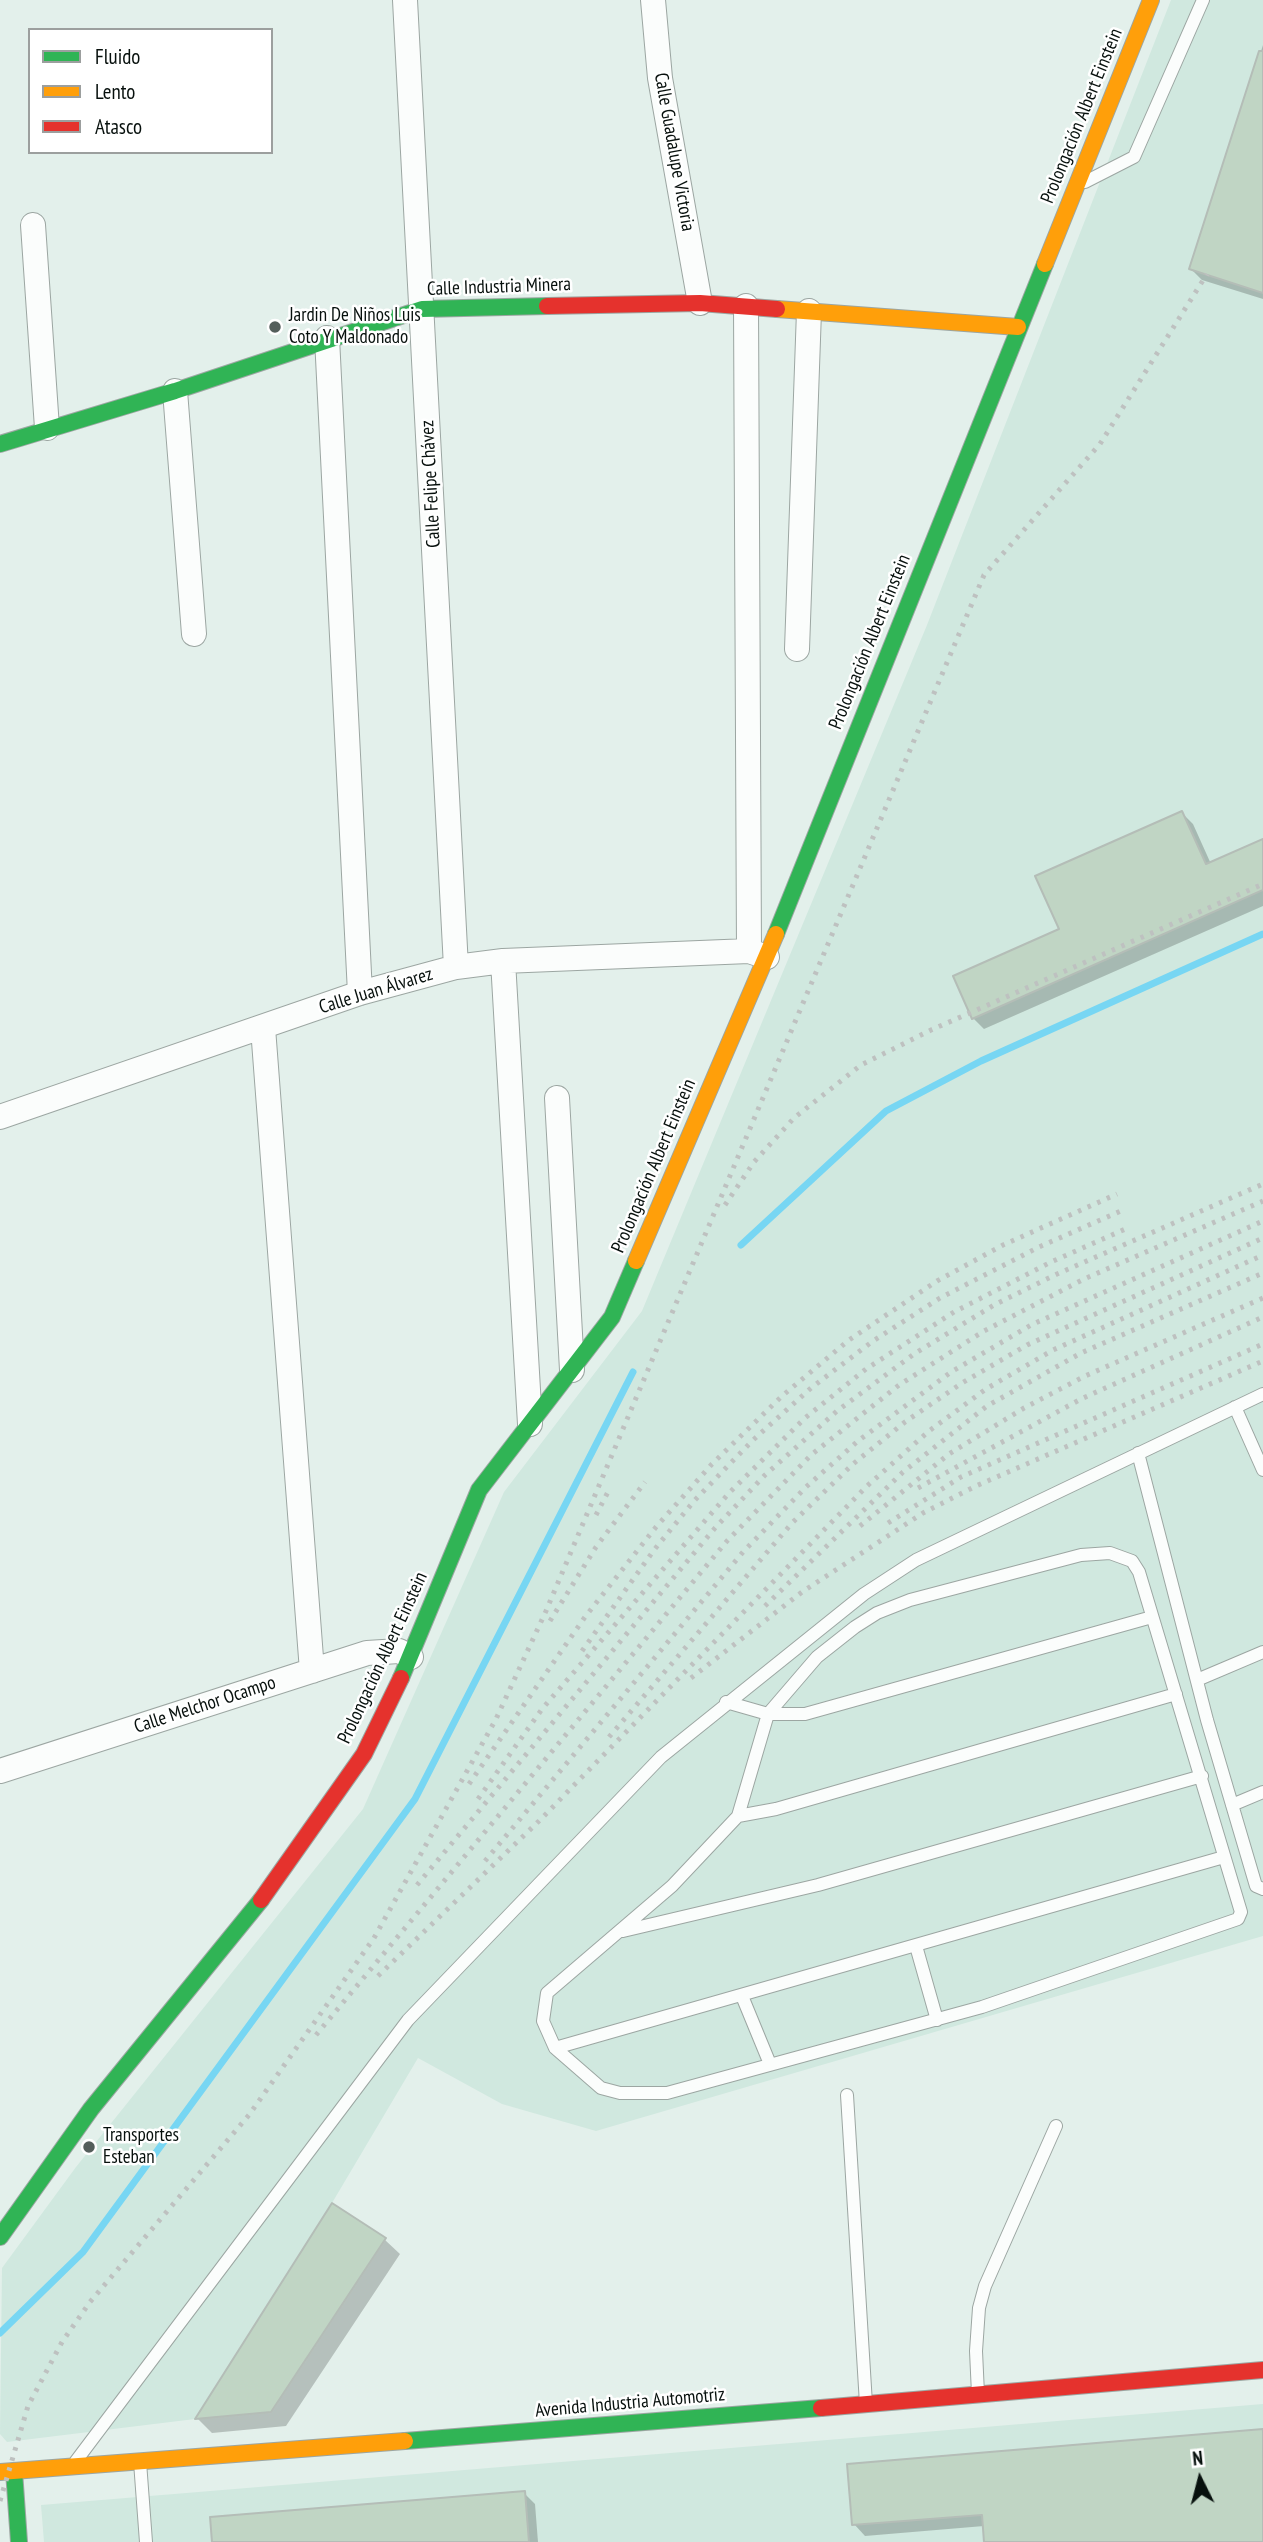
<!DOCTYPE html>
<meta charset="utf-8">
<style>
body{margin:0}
#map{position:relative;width:1263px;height:2542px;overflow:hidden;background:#e3f0eb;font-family:"PT Sans Narrow",sans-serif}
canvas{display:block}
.legend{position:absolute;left:28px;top:28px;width:245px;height:126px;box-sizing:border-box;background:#fff;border:2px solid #9c9f9e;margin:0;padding:9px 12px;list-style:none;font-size:21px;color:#07100d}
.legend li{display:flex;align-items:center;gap:14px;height:35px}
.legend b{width:35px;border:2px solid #9c9f9e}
.north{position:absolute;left:1165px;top:2444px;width:70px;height:70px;-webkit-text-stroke:5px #fff;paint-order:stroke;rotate:354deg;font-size:19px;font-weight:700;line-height:28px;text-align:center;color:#07100d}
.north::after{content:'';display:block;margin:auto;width:24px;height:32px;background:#07100d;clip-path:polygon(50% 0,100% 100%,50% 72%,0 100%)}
</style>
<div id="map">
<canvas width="1263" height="2542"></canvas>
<ul class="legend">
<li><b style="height:9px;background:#30b455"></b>Fluido</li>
<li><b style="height:9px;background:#ff9f0a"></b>Lento</li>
<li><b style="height:9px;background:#e5322d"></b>Atasco</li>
</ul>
<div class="north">N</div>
</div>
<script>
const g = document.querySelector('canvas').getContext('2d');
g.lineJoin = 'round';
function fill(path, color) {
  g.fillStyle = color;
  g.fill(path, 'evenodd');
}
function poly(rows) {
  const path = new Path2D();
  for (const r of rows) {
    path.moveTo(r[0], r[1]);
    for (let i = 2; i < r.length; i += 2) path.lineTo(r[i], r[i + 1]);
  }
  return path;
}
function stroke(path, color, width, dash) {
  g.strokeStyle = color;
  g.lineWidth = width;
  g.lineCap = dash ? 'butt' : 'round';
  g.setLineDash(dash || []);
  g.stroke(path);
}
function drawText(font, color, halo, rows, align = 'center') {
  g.font = font + ' "PT Sans Narrow",sans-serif';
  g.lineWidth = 5;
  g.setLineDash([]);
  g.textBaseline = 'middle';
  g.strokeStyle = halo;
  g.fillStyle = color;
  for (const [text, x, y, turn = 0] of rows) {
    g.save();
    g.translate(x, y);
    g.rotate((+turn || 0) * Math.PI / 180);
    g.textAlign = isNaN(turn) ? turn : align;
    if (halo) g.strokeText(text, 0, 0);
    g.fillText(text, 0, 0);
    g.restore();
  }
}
const built = poly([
 [1171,0,1263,0,1263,1936,596,2131,502,2104,418,2058,332,2203,195,2419,7,2442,0,2434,2,2268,76,2167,363,1809,504,1492,642,1311,927,625],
 [1263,2404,1263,2542,44,2542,41,2505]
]);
const shadow = poly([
 [1263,45,1263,299,1202,280,1191,269],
 [1182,813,1193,824,1211,864,1263,841,1263,906,984,1029,973,1018],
 [333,2206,385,2240,400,2254,286,2426,212,2433,198,2419],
 [1263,2431,1263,2542,986,2542,984,2526,865,2536,854,2524],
 [524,2493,535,2504,538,2542,214,2542]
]);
const stream = poly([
 [741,1245,886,1111,981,1061,1263,934],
 [0,2333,83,2252,415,1799,633,1372]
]);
const building = poly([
 [1259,51,1263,51,1263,293,1189,269,1259,51],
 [1182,811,1206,864,1263,839,1263,890,972,1019,953,976,1059,929,1035,876,1182,811],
 [332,2203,386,2238,271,2412,195,2419,332,2203],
 [1263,2429,1263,2542,984,2542,982,2515,852,2525,847,2464,1263,2429],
 [525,2491,529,2542,212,2542,210,2517,525,2491]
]);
const lane = poly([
 [1085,182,1134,157,1203,0],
 [1235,1407,1263,1470],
 [1138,1453,1207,1720,1256,1886,1263,1889],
 [1110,1553,1132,1561,1139,1572,1241,1912,1238,1919,982,2007,667,2093,620,2093,601,2088,555,2048,543,2021,547,1993,672,1886,738,1816,768,1714,817,1657,855,1627,877,1613,910,1600,1081,1555,1110,1553],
 [1197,1680,1263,1652],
 [726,1702,768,1714,805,1714,1152,1617],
 [1232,1805,1263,1792],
 [738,1816,776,1809,1176,1694],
 [623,1931,818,1885,1202,1776],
 [916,1946,937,2020],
 [742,1996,770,2064],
 [555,2048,1224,1857],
 [847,2095,866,2404],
 [978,2394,976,2351,979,2308,985,2286,1056,2126],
 [76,2461,408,2020,661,1757,864,1594,916,1560,1263,1394],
 [140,2462,146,2542]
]);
const street = poly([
 [405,0,456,967],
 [653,0,660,78,700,303],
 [33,225,47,428],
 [746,306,749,951],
 [327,338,360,993],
 [175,391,194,634],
 [797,649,809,311],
 [503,961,530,1424],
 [263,1028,312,1671],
 [557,1098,572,1370],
 [0,1117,360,993,456,967,503,961,749,951,767,957],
 [0,1771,367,1653,399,1651,411,1657]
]);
const fast = poly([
 [0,444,175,391,422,309,547,306],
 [776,934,1045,264],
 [401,1678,479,1490,612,1317,636,1261],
 [0,2237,91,2109,261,1900],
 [405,2441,821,2408],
 [14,2471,19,2542]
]);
const slow = poly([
 [1045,264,1151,0],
 [777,309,1018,327],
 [636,1261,776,934],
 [0,2472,405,2441]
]);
const jam = poly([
 [547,306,700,303,777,309],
 [261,1900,364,1754,401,1678],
 [821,2408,1263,2370]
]);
const rail = poly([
 [725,1205,754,1162,794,1118,861,1065,931,1030,1263,884],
 [918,1488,1081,1399,1263,1317],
 [596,1515,609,1490],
 [888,1523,961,1477,1263,1344],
 [860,1526,949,1454,1024,1408,1085,1376,1263,1298],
 [765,1606,903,1472,987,1406,1081,1353,1263,1273],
 [550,1621,596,1547,645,1482],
 [582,1651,654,1550,694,1501,752,1441,811,1388,873,1341,940,1298,1039,1247,1123,1210],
 [691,1678,802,1592,923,1513,976,1486,1263,1361],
 [609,1737,792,1523,853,1464,905,1422,962,1383,1027,1345,1263,1238],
 [469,1784,585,1617,656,1527,712,1464,782,1396,849,1340,937,1281,1003,1245,1117,1194],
 [478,1799,542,1709,729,1493,805,1418,866,1369,954,1312,1051,1262,1130,1227],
 [485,1861,743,1552,806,1487,858,1441,951,1372,1031,1325,1263,1221],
 [417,1885,715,1528,765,1475,837,1411,914,1354,994,1305,1057,1274,1263,1184],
 [378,1976,539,1821,867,1486,929,1431,986,1389,1053,1350,1263,1255],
 [316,2035,727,1541,811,1455,899,1385,984,1331,1084,1279,1263,1201],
 [0,2501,28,2406,62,2342,90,2302,249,2115,374,1938,496,1719,546,1611,984,575,1100,444,1207,274]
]);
const markers = [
 [275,327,7,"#545e5b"],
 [89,2147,7,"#545e5b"]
];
const streetNames = [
 ["Prolongación Albert Einstein",1082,116,-68],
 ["Calle Guadalupe Victoria",674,152,80],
 ["Calle Industria Minera",499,287,-2],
 ["Calle Felipe Chávez",431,484,-93],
 ["Prolongación Albert Einstein",870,642,-68],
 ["Calle Juan Álvarez",376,991,-17],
 ["Prolongación Albert Einstein",654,1166,-67],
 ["Prolongación Albert Einstein",383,1658,-65],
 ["Calle Melchor Ocampo",205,1705,-18],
 ["Avenida Industria Automotriz",630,2403,-5]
];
const poiNames = [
 ["Jardin De Niños Luis",289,316],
 ["Coto Y Maldonado",289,338],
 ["Transportes",103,2136],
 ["Esteban",103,2158]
];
fill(built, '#d0e8df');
fill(shadow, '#0003');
stroke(stream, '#77d6f3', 7);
fill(building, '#c0d5c4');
stroke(building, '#b4bdb7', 2);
stroke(lane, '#9ca6a2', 14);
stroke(street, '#9ca6a2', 26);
stroke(fast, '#9ca6a2', 18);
stroke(slow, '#9ca6a2', 18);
stroke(jam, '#9ca6a2', 18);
stroke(lane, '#fbfdfc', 12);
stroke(street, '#fbfdfc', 24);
stroke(fast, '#30b455', 16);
stroke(slow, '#ff9f0a', 16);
stroke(jam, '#e5322d', 16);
stroke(rail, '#bec1c0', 5, [3.5, 7]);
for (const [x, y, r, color] of markers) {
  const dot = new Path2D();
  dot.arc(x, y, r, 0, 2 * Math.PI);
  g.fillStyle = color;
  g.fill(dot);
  stroke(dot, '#fff', 2.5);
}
drawText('19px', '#07100d', '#fff', streetNames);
drawText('19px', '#07100d', '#fff', poiNames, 'left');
</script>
